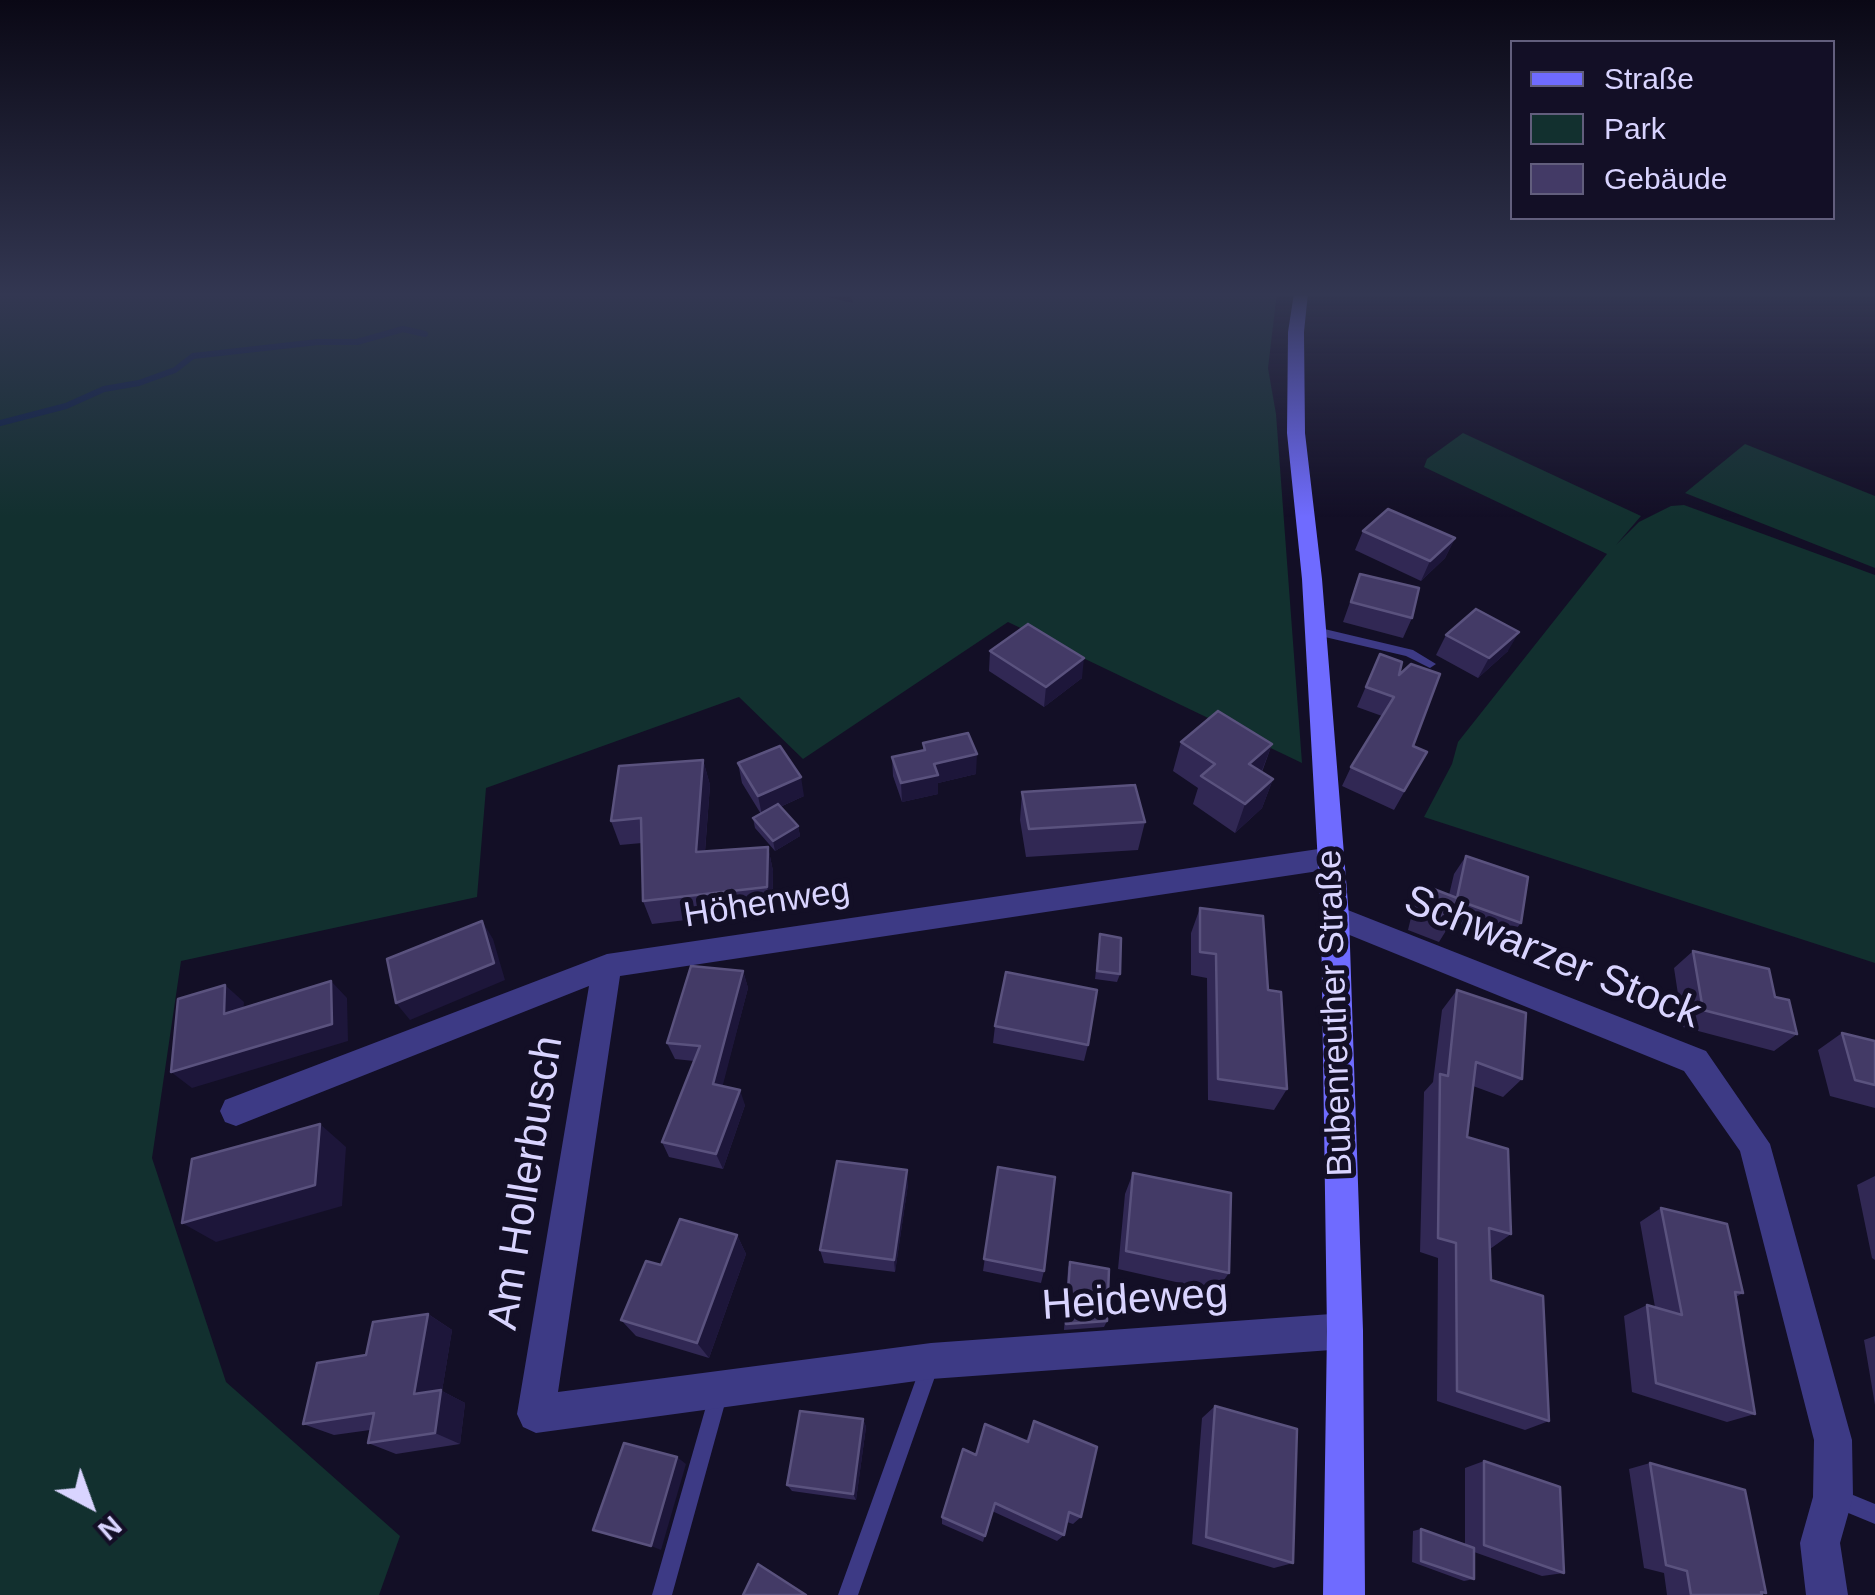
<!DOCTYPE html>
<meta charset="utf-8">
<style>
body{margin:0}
#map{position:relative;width:1875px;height:1595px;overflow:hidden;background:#130f26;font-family:Helvetica,sans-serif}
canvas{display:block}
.legend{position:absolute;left:1510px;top:40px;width:325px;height:180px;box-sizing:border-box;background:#130f26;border:2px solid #625e7d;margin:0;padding:12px 18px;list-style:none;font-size:30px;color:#d9d4ff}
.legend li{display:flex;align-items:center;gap:20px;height:50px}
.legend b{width:50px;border:2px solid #625e7d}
.north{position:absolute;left:40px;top:1455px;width:100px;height:100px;-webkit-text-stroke:8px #130f26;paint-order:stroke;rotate:139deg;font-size:28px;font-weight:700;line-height:40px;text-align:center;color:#d9d4ff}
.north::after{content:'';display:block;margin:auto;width:35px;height:45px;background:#d9d4ff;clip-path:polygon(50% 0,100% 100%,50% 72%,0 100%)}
</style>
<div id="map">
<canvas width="1875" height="1595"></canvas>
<ul class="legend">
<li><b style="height:12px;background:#6f6bff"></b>Straße</li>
<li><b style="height:28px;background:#12302f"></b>Park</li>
<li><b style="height:28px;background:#433a66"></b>Gebäude</li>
</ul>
<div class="north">N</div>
</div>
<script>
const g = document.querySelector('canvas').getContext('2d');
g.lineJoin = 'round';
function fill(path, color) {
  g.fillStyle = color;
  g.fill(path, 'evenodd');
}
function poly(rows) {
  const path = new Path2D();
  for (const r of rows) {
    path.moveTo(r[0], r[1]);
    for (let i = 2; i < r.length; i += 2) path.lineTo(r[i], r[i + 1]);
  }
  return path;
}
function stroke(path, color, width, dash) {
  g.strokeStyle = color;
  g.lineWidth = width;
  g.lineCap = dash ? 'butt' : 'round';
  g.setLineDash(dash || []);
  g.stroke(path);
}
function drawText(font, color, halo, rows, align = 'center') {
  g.font = font + ' Helvetica,sans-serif';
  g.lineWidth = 10;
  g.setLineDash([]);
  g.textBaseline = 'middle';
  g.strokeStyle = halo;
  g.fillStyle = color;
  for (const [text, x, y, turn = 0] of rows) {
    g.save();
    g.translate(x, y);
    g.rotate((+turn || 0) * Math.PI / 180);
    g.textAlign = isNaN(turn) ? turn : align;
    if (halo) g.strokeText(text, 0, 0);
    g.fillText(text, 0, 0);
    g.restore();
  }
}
const green = poly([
 [0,293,811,293,853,303,850,293,1277,293,1268,368,1276,414,1302,763,1008,622,803,759,739,697,486,788,477,897,181,961,152,1158,226,1382,400,1536,379,1595,0,1595],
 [1463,433,1641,516,1616,545,1639,522,1671,506,1684,505,1875,575,1875,963,1424,817,1452,764,1458,742,1607,554,1424,467,1427,459],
 [1745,444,1875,496,1875,568,1685,493]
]);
const stream = poly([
 [0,423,66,406,104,389,139,383,175,370,193,356,318,342,357,342,403,329,425,334]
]);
const lane = poly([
 [1316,627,1413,650,1436,664,1430,668,1406,656,1312,634,1311,631,1316,627],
 [929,1359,935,1362,938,1368,858,1595,838,1595,920,1368,923,1362,929,1359],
 [718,1387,725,1389,727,1396,672,1595,652,1595,709,1396,711,1389,718,1387],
 [1836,1488,1875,1504,1875,1524,1829,1505,1826,1498,1829,1491,1836,1488]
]);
const street = poly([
 [1332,847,1341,851,1345,858,1341,865,1332,869,620,976,558,1392,931,1343,1345,1313,1358,1318,1363,1331,1358,1344,1345,1349,931,1379,536,1433,523,1427,517,1414,589,986,236,1126,225,1122,220,1111,225,1100,607,954,1332,847],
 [1335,905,1706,1051,1770,1144,1852,1440,1853,1497,1840,1543,1848,1595,1806,1595,1800,1543,1813,1497,1814,1440,1740,1151,1684,1071,1325,925,1321,917,1325,909,1335,905]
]);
const secondary = poly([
 [1294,293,1308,293,1304,332,1305,433,1322,579,1349,917,1363,1331,1365,1595,1323,1595,1327,1331,1321,917,1302,579,1287,433,1288,332,1294,293]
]);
const wall = poly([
 [1363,531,1455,538,1445,558,1421,581,1355,550],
 [1360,574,1412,618,1403,638,1343,622],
 [1446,635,1508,651,1478,678,1436,655],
 [990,651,1082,678,1044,707,989,671],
 [1380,654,1399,675,1413,746,1427,752,1394,810,1342,786,1351,767,1382,716,1357,707],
 [1181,742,1272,744,1262,772,1273,779,1262,808,1235,833,1193,804,1198,788,1173,771],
 [923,743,976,774,938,783,938,794,902,802,893,776,892,757,923,750],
 [703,760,710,785,705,852,768,847,773,871,772,910,652,924,643,901,642,843,620,845,611,821],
 [738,763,804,796,780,807,798,826,800,836,775,851,755,828,753,818,761,814,742,783],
 [1022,792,1145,822,1138,850,1026,857,1020,820],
 [1466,856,1521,923,1506,941,1452,921,1439,942,1408,930,1414,905,1426,886,1449,895,1454,874],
 [1200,908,1268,990,1287,1089,1274,1110,1208,1100,1207,978,1191,975,1191,933],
 [1100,934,1120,974,1117,982,1095,979],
 [1693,951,1775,997,1797,1034,1774,1051,1683,1027,1674,968],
 [743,971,748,988,722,1086,745,1105,723,1169,669,1157,662,1142,694,1061,675,1059,667,1043],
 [1457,990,1522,1079,1503,1097,1473,1086,1467,1137,1511,1234,1490,1249,1491,1280,1549,1421,1525,1430,1437,1401,1438,1258,1420,1252,1424,1092,1433,1082,1442,1010],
 [995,1026,1088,1045,1084,1061,993,1043],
 [1842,1033,1875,1041,1875,1108,1830,1096,1818,1050],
 [998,1167,1044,1271,1041,1283,983,1271],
 [1133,1173,1229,1273,1216,1291,1118,1269,1125,1194],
 [1875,1176,1875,1260,1872,1258,1857,1185],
 [908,1184,895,1272,824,1263,820,1250],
 [1661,1208,1743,1293,1736,1297,1755,1414,1727,1422,1632,1392,1624,1316,1647,1305,1655,1307,1640,1222],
 [737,1235,746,1254,709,1358,636,1336,621,1320,661,1265],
 [1070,1262,1107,1321,1104,1327,1064,1330,1068,1268],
 [428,1314,452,1330,442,1391,465,1403,460,1444,396,1454,368,1443,370,1430,334,1435,303,1424,366,1355],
 [1875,1336,1875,1405,1864,1340],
 [1215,1406,1293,1563,1274,1568,1192,1544,1202,1418],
 [863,1419,866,1427,856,1500,792,1491,787,1485],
 [1034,1421,1081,1517,1073,1524,1067,1522,1064,1535,1057,1541,992,1511,983,1542,942,1524,942,1517,976,1455,1026,1441],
 [1484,1461,1564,1573,1542,1576,1474,1552,1474,1579,1464,1581,1412,1562,1413,1531,1421,1529,1465,1545,1465,1468],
 [1650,1463,1766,1593,1762,1593,1762,1595,1667,1595,1664,1573,1644,1568,1629,1469]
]);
const shadedWall = poly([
 [1455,538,1445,558,1421,581,1430,561],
 [1519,632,1508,651,1478,678,1489,658],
 [1084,658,1082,678,1044,707,1046,687],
 [1272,744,1261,773,1249,764],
 [977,754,976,774,938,783,938,794,902,802,901,783,934,764],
 [703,760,710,785,703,876,696,852],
 [801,777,804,796,762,815,758,796],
 [1273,779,1262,808,1235,833,1245,804],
 [798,826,800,836,775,851,773,841],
 [768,847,773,871,772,910,767,887],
 [482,921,493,939,505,980,410,1020,396,1003],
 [743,971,748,988,719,1100,713,1084],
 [331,981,347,998,348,1041,192,1088,171,1072],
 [225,985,244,1002,242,1030,224,1014],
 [740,1090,745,1105,723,1169,716,1154],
 [320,1124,346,1147,342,1206,216,1242,182,1223],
 [907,1170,908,1184,895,1272,894,1260],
 [737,1235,746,1254,709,1358,697,1343],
 [428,1314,452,1330,442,1391,465,1403,460,1444,435,1433,414,1394],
 [863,1419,866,1427,856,1500,853,1494],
 [677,1457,686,1464,661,1550,651,1546]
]);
const building = poly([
 [1388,509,1455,538,1430,561,1363,531,1388,509],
 [1360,574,1419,588,1412,618,1351,602,1360,574],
 [1476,609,1519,632,1489,658,1446,635,1476,609],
 [1028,624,1084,658,1046,687,990,651,1028,624],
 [1380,654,1402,662,1399,675,1411,664,1440,674,1413,746,1427,752,1404,791,1351,767,1394,697,1366,687,1380,654],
 [1218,711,1272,744,1249,764,1273,779,1245,804,1201,776,1215,764,1181,742,1218,711],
 [968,733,977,754,934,764,938,775,901,783,892,757,925,750,923,743,968,733],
 [780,746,801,777,758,796,738,763,780,746],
 [703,760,696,852,768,847,767,887,643,901,641,818,611,821,619,766,703,760],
 [1135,785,1145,822,1029,829,1022,792,1135,785],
 [778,804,798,826,773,841,753,818,778,804],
 [1466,856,1528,877,1521,923,1457,900,1452,924,1420,912,1426,886,1457,898,1466,856],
 [1200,908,1263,916,1268,990,1281,992,1287,1089,1218,1079,1216,954,1200,952,1200,908],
 [482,921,494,963,396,1003,387,959,482,921],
 [1100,934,1121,938,1120,974,1097,971,1100,934],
 [1693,951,1769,969,1775,997,1789,1000,1797,1034,1703,1010,1693,951],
 [691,966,743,971,713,1084,740,1090,716,1154,662,1142,700,1046,667,1043,691,966],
 [1006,972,1097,990,1088,1045,995,1026,1006,972],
 [331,981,332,1024,171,1072,178,999,225,985,224,1014,331,981],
 [1457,990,1526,1013,1522,1079,1476,1062,1467,1137,1508,1149,1511,1234,1489,1228,1491,1280,1543,1296,1549,1421,1457,1391,1456,1243,1438,1238,1440,1074,1448,1076,1457,990],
 [1842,1033,1875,1041,1875,1085,1855,1080,1842,1033],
 [320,1124,315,1185,182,1223,192,1159,320,1124],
 [837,1161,907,1170,894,1260,820,1250,837,1161],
 [998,1167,1055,1177,1044,1271,984,1259,998,1167],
 [1133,1173,1231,1193,1229,1273,1126,1251,1133,1173],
 [1661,1208,1727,1224,1743,1293,1735,1292,1755,1414,1656,1383,1647,1305,1682,1315,1661,1208],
 [680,1219,737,1235,697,1343,621,1320,646,1261,661,1265,680,1219],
 [1070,1262,1109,1269,1107,1321,1066,1324,1070,1262],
 [428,1314,414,1394,441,1390,435,1433,368,1443,374,1413,303,1424,317,1363,366,1355,373,1322,428,1314],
 [1215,1406,1297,1429,1293,1563,1206,1537,1215,1406],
 [800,1411,863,1419,853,1494,787,1485,800,1411],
 [1034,1421,1097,1447,1081,1517,1069,1512,1064,1535,995,1503,985,1536,942,1517,963,1449,976,1455,985,1424,1028,1442,1034,1421],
 [624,1443,677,1457,651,1546,593,1530,624,1443],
 [1484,1461,1560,1487,1564,1573,1484,1545,1484,1461],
 [1650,1463,1745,1490,1766,1593,1761,1592,1762,1595,1691,1595,1687,1571,1666,1565,1650,1463],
 [1421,1529,1474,1548,1474,1579,1421,1561,1421,1529],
 [758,1564,806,1595,743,1595,758,1564]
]);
const streetNames = [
 ["Höhenweg",767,904,-9],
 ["Bubenreuther Straße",1336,1013,-92]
];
const nearStreetnames = [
 ["Schwarzer Stock",1552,958,22],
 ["Am Hollerbusch",527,1183,-81],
 ["Heideweg",1135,1301,-4]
];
fill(green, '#12302f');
stroke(stream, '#0c2248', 6);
fill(lane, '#3d3a85');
fill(street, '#3d3a85');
fill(secondary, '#6f6bff');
fill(wall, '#312854');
fill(shadedWall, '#1d163a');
fill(building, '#433a66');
stroke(building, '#5a527e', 2.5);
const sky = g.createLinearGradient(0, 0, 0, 517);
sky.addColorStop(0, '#0a0815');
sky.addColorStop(0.57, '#333752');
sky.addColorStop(1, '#33375200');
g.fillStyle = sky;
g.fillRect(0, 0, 1875, 517);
drawText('35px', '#d9d4ff', '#130f26', streetNames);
drawText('42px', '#d9d4ff', '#130f26', nearStreetnames);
</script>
